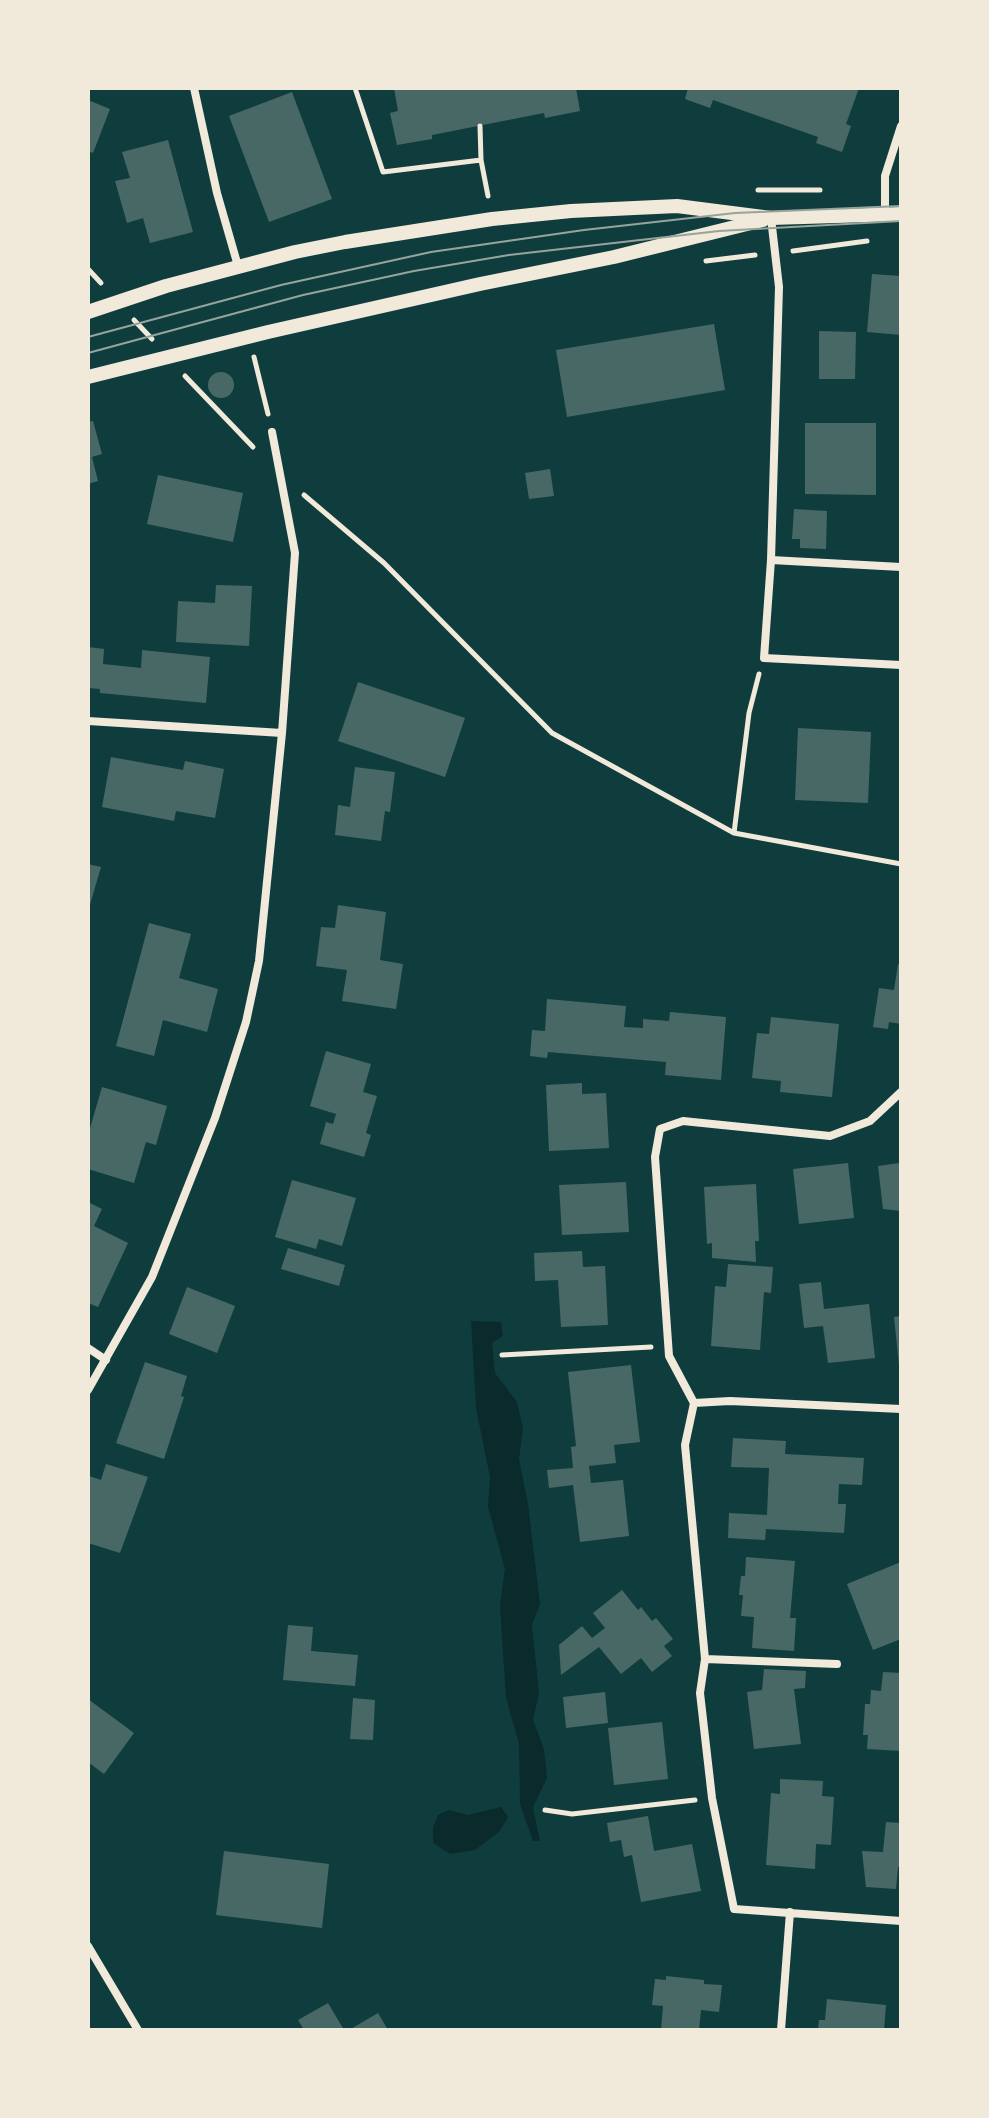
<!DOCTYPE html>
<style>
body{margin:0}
#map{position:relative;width:989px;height:2118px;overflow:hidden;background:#0f3d3e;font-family:Spectral,serif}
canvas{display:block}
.frame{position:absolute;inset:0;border:90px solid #f1e9da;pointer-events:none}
</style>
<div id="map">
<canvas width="989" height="2118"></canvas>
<div class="frame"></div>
</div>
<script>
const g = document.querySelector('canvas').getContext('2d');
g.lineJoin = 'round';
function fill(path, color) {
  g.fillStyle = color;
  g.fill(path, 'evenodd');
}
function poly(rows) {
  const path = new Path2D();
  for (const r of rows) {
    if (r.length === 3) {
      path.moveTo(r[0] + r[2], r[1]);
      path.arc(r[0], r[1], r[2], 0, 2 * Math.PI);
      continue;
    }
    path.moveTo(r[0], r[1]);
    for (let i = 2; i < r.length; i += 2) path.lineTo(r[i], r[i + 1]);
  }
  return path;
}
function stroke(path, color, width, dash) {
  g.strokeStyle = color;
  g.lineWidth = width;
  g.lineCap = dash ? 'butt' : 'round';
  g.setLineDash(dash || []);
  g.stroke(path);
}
const water = poly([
 [471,1321,501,1322,503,1336,492,1343,495,1373,517,1402,523,1428,519,1459,528,1504,540,1604,532,1625,539,1693,533,1720,544,1749,547,1778,533,1807,540,1841,533,1841,520,1804,519,1744,506,1698,500,1605,505,1569,488,1507,490,1477,476,1408],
 [501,1807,508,1817,500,1831,475,1850,450,1854,433,1843,433,1827,438,1815,449,1810,468,1815]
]);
const building = poly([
 [394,88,576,88,580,111,545,118,544,113,432,135,432,139,397,145,390,113,398,111],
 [688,88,859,88,846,124,851,126,842,152,816,143,818,137,713,100,710,108,685,99],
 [292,92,332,199,269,222,229,116],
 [88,100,110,109,93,153,88,151],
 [168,140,193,232,150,243,143,218,127,223,115,181,130,178,122,152],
 [872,274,901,276,901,335,867,332],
 [714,324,725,390,567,417,556,350],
 [819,331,856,332,855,379,819,379],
 [221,385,13],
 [93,421,102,454,92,457,98,481,88,484,88,422],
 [805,423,876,423,876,495,805,494],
 [550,469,554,496,529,499,525,473],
 [158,475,243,493,233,542,147,524],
 [794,509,827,511,826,549,800,548,800,539,792,539],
 [216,585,252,586,249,646,176,642,178,601,215,603],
 [88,647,104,649,103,664,141,668,142,650,210,657,206,703,100,693,100,689,88,688],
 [358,682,465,718,445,777,338,741],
 [798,728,871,732,868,803,795,800],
 [111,757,183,770,185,761,224,769,215,818,176,811,174,821,102,807],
 [355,767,395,772,390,812,385,811,381,841,335,835,338,805,350,807],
 [88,864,101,867,89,908,88,908],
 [338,905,386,912,380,960,403,964,396,1009,342,1001,347,970,316,966,321,927,335,928],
 [149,923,191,934,179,978,218,989,207,1032,163,1020,154,1056,116,1046],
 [898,964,901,964,901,1024,889,1022,888,1029,873,1027,879,988,894,990],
 [547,999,626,1006,624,1027,643,1028,643,1019,669,1021,670,1012,726,1017,721,1080,665,1075,666,1062,548,1052,547,1058,530,1056,532,1030,545,1031],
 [771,1017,839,1024,832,1097,780,1092,781,1081,752,1078,757,1033,769,1034],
 [326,1051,371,1064,363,1092,377,1096,366,1133,371,1135,364,1157,320,1144,326,1122,333,1124,336,1114,310,1106],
 [582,1083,582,1094,606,1093,609,1148,549,1151,546,1085],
 [102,1087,167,1106,156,1145,146,1142,134,1183,88,1169,88,1135],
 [848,1163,854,1218,799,1224,793,1169],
 [899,1163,901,1211,883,1209,878,1166],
 [292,1180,356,1198,342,1246,319,1239,316,1249,275,1237],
 [626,1182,629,1232,562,1235,559,1185],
 [756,1184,759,1241,755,1241,756,1262,712,1258,712,1243,707,1244,704,1187],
 [88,1202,102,1209,94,1226,128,1243,98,1307,88,1303],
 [288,1248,345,1265,339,1286,281,1269],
 [582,1251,583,1267,605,1266,608,1325,561,1327,558,1280,535,1281,534,1253],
 [728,1264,773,1267,771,1293,764,1292,760,1350,711,1346,715,1286,726,1287],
 [821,1282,824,1309,869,1304,875,1358,828,1363,823,1326,804,1328,799,1284],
 [187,1287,235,1306,217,1353,169,1334],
 [901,1316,901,1364,899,1365,894,1317],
 [145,1362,187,1376,181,1396,184,1397,164,1459,116,1443],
 [631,1365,640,1442,614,1445,616,1463,589,1466,591,1483,623,1480,629,1536,580,1542,573,1485,549,1488,547,1470,573,1468,571,1447,576,1446,568,1372],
 [733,1438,786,1441,785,1454,864,1458,862,1485,839,1484,838,1504,846,1504,844,1533,766,1529,765,1540,728,1538,729,1513,767,1515,769,1468,731,1467],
 [106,1464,148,1477,120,1553,88,1543,88,1479,89,1476,101,1480],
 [746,1557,795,1561,790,1618,796,1618,794,1651,752,1648,754,1617,741,1616,743,1595,739,1595,741,1576,745,1576],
 [901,1562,901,1639,873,1650,847,1584],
 [622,1590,638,1610,641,1607,652,1621,656,1618,673,1639,664,1646,672,1656,652,1672,641,1658,621,1674,599,1647,561,1675,559,1645,582,1626,592,1638,605,1628,593,1613],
 [288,1625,313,1627,311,1651,358,1655,355,1686,283,1680],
 [764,1669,806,1671,805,1688,794,1689,801,1744,754,1749,747,1692,762,1690],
 [883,1672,901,1673,901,1751,867,1749,868,1735,863,1735,865,1704,870,1704,871,1690,881,1691],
 [605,1692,608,1723,566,1728,563,1697],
 [353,1698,375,1700,373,1740,350,1739],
 [88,1699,134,1733,104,1774,88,1762],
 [662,1722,668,1779,614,1785,608,1728],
 [780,1779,823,1781,822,1796,834,1797,831,1845,816,1844,815,1869,766,1865,771,1793,780,1794],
 [648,1816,654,1851,692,1844,701,1891,641,1902,632,1855,624,1857,621,1840,610,1842,607,1823],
 [886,1822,901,1823,901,1867,898,1867,896,1889,866,1887,862,1851,883,1852],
 [224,1851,329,1864,322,1928,216,1915],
 [666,1976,704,1980,704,1984,722,1985,719,2012,701,2010,699,2030,661,2030,663,2006,652,2005,655,1979,666,1980],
 [827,1999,886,2005,884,2030,818,2030,819,2020,825,2020],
 [328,2003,344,2030,304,2030,298,2020],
 [378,2013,388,2030,349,2030]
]);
const path = poly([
 [355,88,383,172,481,160],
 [480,126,481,160,488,196],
 [758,190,820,190],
 [793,251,867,241],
 [706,261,755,255],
 [88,269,101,283],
 [134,320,152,339],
 [254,357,268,414],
 [185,376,253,447],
 [304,495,384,563,552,733,734,833,901,864],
 [734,833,749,713,759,674],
 [502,1355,651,1347],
 [545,1810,572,1814,695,1800]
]);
const minor = poly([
 [194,88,217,193,238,266],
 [885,214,885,176,901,126],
 [771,218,779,287,771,560,764,658,901,665],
 [771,560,901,567],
 [88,721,282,733],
 [901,1092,870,1121,830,1136,683,1121,660,1129,655,1157,669,1356,694,1403,685,1445,705,1659,700,1693,712,1798,734,1909,901,1921],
 [88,1348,106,1360],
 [88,1390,152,1277,215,1118,246,1022,259,961,282,733,295,553,272,432],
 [694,1403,730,1401,901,1409],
 [705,1659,837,1664],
 [88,1946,138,2030],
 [781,2030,790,1912]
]);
const tertiary = poly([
 [88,312,166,286,295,252,345,242,492,219,571,211,677,206,771,218,901,214],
 [88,377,268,332,480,284,614,257,763,220]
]);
const tram = poly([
 [88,337,281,285,431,252,584,230,735,213,901,206],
 [88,353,303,295,414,271,509,255,719,231,901,221]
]);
fill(water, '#0a2a2b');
fill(building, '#486865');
stroke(path, '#f1e9da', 5);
stroke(minor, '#f1e9da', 8);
stroke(tertiary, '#f1e9da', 14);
stroke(tram, '#97a49c', 2);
</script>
